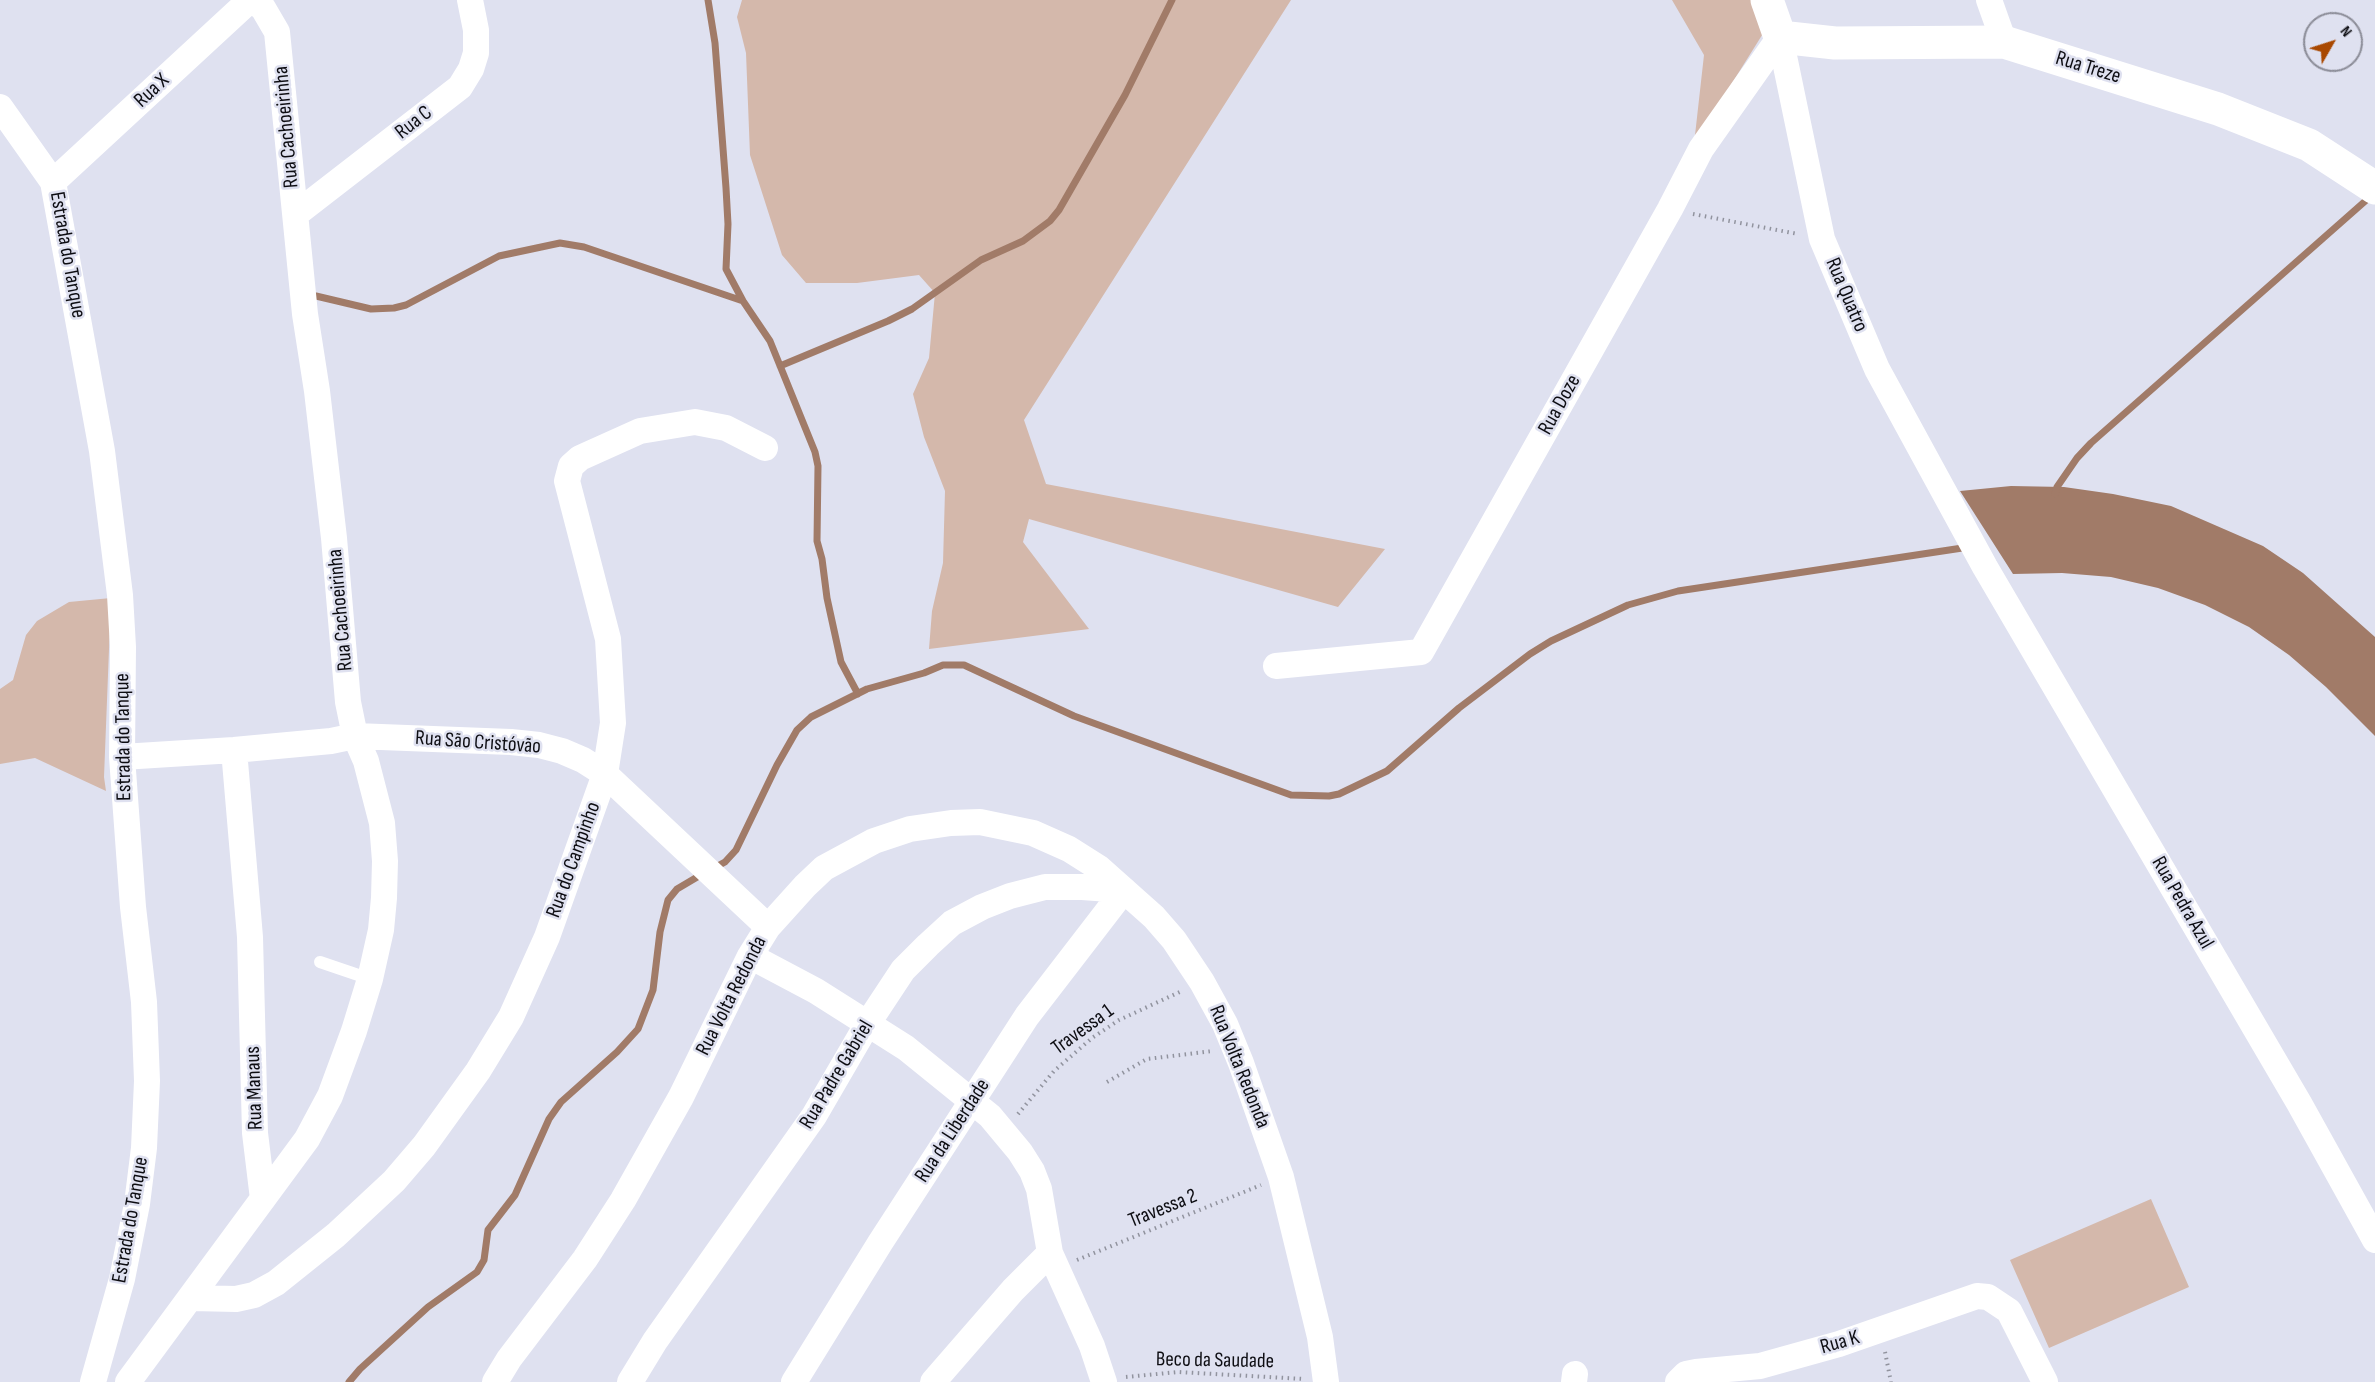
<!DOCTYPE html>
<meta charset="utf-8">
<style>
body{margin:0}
#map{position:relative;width:2375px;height:1382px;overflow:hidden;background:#dfe1f0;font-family:"Sofia Sans Condensed",sans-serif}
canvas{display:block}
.north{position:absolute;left:2303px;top:12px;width:60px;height:60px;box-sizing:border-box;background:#dfe1f0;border:2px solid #8b8c97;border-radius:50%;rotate:51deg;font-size:16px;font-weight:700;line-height:24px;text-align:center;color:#0d0d12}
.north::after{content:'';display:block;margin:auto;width:21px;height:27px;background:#a94800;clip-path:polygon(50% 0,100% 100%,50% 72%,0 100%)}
</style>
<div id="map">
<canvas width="2375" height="1382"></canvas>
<div class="north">N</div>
</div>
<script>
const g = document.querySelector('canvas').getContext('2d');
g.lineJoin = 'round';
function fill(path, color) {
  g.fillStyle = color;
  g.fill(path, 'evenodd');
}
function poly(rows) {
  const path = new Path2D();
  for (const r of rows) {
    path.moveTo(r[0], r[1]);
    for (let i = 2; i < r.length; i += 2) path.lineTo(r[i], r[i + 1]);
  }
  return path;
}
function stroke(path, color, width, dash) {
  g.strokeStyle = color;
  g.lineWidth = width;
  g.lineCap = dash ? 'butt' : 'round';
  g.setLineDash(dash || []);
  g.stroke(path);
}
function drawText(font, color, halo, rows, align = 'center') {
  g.font = font + ' "Sofia Sans Condensed",sans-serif';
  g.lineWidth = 5;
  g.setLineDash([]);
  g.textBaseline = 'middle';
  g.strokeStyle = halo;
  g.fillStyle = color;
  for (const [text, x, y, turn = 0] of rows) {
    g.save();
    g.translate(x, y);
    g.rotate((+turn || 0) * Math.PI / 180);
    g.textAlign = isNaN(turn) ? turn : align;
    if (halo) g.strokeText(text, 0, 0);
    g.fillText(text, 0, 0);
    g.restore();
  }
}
const green = poly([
 [742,0,1291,0,1024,420,1046,484,1385,549,1338,607,1029,519,1023,542,1089,629,929,649,932,611,943,563,945,491,924,437,913,394,929,358,935,293,919,275,857,283,806,283,782,255,750,155,746,53,737,17],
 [1672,0,1754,0,1764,32,1694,144,1704,55],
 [111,598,104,777,106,791,35,758,0,764,0,689,13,680,26,635,37,621,69,602],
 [2151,1199,2189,1287,2049,1348,2010,1260]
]);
const water = poly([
 [2011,486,2064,487,2113,494,2171,506,2263,546,2303,573,2375,637,2375,736,2326,687,2289,655,2249,627,2205,605,2158,588,2111,577,2062,573,2013,574,1960,491]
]);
const stream = poly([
 [708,0,715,43,726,188,728,224,726,269,743,301,770,341,815,452,818,466,817,541,822,559,827,598,841,662,858,694],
 [316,296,371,309,394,308,406,305,499,256,560,243,584,247,743,301],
 [780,366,888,321,912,309,981,260,1023,241,1050,221,1059,210,1125,95,1172,0],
 [2055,494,2057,487,2077,458,2091,443,2371,196],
 [714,868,725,862,736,850,777,765,797,730,811,717,867,689,924,673,943,665,964,665,1074,716,1291,795,1329,796,1339,794,1387,771,1459,708,1530,654,1551,641,1628,605,1678,591,1969,547],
 [349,1382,360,1369,428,1307,477,1272,484,1260,488,1230,515,1195,549,1119,561,1102,617,1052,638,1029,653,990,660,932,668,900,677,889,704,873]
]);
const path = poly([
 [1693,214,1798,234],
 [1107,1082,1147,1059,1213,1051],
 [1018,1114,1054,1071,1092,1038,1119,1020,1182,991],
 [1077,1260,1261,1185],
 [1885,1352,1891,1382],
 [1126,1377,1178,1372,1304,1379]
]);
const lane = poly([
 [320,962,370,979]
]);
const street = poly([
 [1989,0,2004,42],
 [1780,37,1822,239,1877,369,1985,567,2299,1103,2375,1240],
 [0,107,53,182,102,451,120,595,123,647,122,757,133,907,144,1002,147,1081,144,1148,137,1204,122,1279,93,1382],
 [53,182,250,0],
 [296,214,460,87,471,69,476,53,476,30,470,0],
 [1276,666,1421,652,1670,209,1701,149,1780,37],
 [234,750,250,937,255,1133,263,1199],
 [122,757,234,750,331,741,355,736,511,742,539,745,562,751,583,760,605,774,768,927],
 [750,956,816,991,906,1048,990,1116,1020,1152,1032,1171,1039,1189,1050,1253,1092,1346,1104,1382],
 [192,1298,236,1299,254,1295,276,1283,336,1235,394,1181,424,1146,478,1071,511,1017,547,937,605,774,613,723,608,639,567,481,571,466,580,458,640,431,695,422,726,428,765,448],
 [128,1382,307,1139,330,1096,354,1031,370,979,381,930,384,898,385,861,382,823,366,761,355,736,348,702,334,538,317,391,305,314,277,32,263,8,252,0],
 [495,1382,509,1359,585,1259,623,1200,681,1097,750,956,768,927,805,886,824,868,874,841,910,829,951,823,980,822,1033,833,1069,849,1099,868,1154,917,1174,940,1202,982,1225,1024,1241,1063,1281,1177,1320,1337,1326,1382],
 [630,1382,655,1341,814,1116,868,1023,903,970,928,945,952,923,982,907,1010,896,1045,887,1082,887,1124,890],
 [794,1382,880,1243,1027,1016,1124,890],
 [933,1382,1013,1290,1050,1253],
 [1574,1382,1575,1374],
 [1678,1382,1686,1374,1696,1372,1760,1366,1839,1344,1977,1296,1988,1297,2009,1311,2045,1382]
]);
const secondary = poly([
 [1767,0,1780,37,1835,43,2004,42,2218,109,2309,145,2375,188]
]);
const streetNames = [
 ["Rua Treze",2088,68,17],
 ["Rua X",152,91,-43],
 ["Rua C",414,123,-38],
 ["Rua Cachoeirinha",287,127,-95],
 ["Estrada do Tanque",67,255,80],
 ["Rua Quatro",1846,295,67],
 ["Rua Doze",1560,405,-61],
 ["Rua Cachoeirinha",341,610,-95],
 ["Estrada do Tanque",124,737,-91],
 ["Rua São Cristóvão",478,743,4],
 ["Rua do Campinho",574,860,-70],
 ["Rua Pedra Azul",2182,903,60],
 ["Rua Volta Redonda",732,996,-63],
 ["Travessa 1",1083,1030,-36],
 ["Rua Volta Redonda",1239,1067,68],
 ["Rua Padre Gabriel",837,1075,-59],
 ["Rua Manaus",255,1088,-92],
 ["Rua da Liberdade",953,1131,-57],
 ["Travessa 2",1163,1209,-22],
 ["Estrada do Tanque",131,1220,-80],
 ["Rua K",1840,1343,-16],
 ["Beco da Saudade",1215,1361,1]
];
fill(green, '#d4b8ab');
fill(water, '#a17b68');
stroke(stream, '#a17b68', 7);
stroke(path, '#91939e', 4, [1.5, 4.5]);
stroke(lane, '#fff', 12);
stroke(street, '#fff', 26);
stroke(secondary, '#fff', 33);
drawText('21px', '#0d0d12', '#dfe1f0', streetNames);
</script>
